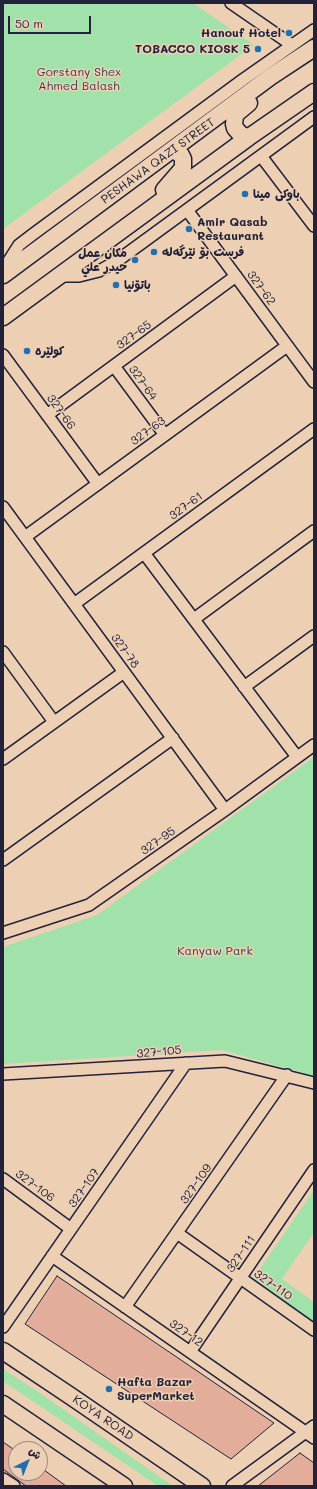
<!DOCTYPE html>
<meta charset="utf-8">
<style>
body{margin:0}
#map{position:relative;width:317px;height:1489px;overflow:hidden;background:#edd0b4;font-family:Mali,"Playpen Sans Arabic",sans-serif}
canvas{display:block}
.frame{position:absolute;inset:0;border:4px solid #22223b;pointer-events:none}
.north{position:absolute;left:8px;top:1441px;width:40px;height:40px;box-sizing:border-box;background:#edd0b4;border:1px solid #9c8a84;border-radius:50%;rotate:43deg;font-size:11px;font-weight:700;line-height:16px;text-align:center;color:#22223b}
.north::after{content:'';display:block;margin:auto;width:14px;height:18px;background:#1f6fb2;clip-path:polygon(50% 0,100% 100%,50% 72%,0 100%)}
.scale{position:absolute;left:8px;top:16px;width:83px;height:18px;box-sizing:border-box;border:2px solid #22223b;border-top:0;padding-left:5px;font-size:12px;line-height:14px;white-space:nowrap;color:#22223b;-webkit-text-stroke:3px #edd0b4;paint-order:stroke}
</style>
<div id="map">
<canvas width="317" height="1489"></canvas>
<div class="frame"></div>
<div class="north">ش</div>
<div class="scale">50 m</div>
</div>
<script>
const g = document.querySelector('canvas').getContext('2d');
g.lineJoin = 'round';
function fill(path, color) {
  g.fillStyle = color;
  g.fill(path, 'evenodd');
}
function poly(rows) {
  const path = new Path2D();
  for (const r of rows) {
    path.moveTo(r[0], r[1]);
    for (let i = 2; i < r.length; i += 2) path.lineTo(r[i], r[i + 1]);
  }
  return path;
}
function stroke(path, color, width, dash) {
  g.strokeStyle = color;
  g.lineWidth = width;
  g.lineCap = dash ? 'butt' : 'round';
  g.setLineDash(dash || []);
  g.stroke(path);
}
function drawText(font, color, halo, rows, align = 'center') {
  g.font = font + ' Mali,"Playpen Sans Arabic",sans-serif';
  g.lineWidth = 3;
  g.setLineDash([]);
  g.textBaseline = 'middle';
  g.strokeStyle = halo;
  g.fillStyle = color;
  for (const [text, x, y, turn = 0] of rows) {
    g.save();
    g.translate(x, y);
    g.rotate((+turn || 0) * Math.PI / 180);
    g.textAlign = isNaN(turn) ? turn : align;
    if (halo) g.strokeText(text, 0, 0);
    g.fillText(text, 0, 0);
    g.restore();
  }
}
const green = poly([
 [3,3,193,3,254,45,3,229],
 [314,757,314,1076,222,1050,3,1064,3,947,97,915],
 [314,1190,314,1232,282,1279,314,1302,314,1322,253,1279],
 [3,1369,37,1391,173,1486,158,1486,3,1381]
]);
const building = poly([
 [57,1276,274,1423,231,1459,25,1324,57,1276],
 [3,1442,16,1451,16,1473,40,1473,40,1467,66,1486,26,1486,3,1469,3,1442],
 [300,1453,314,1463,314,1486,258,1486,300,1453]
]);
const minor = poly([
 [231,3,292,45],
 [261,156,314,226],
 [187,210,314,382],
 [3,270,19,245,32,235,244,79,314,30],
 [58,276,79,276,99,271,117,261,314,117],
 [3,355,98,484],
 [114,366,165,435],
 [47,415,236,276],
 [3,507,225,810],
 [25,537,287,346],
 [144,553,297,757],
 [74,604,314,429],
 [194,619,314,531],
 [3,652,54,722],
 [244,687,314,636],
 [3,759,124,672],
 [3,860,173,738],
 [3,933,89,905,225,810,314,745],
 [3,1074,225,1061,314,1083],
 [3,1179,71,1229],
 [177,1233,314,1330],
 [52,1256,314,1438],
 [125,1307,287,1075],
 [3,1327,186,1063],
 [190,1352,314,1170],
 [3,1479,14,1486],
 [232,1486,314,1426]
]);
const highway = poly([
 [249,103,237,113,235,116,234,124,235,128,241,135,249,137],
 [164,190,183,168,183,159,181,155,173,149],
 [3,275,270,77,314,48],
 [3,317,249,137,314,92],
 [3,1351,72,1397,202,1486],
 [3,1404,124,1486]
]);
const markers = [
 [289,33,4,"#1f6fb2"],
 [258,49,4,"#1f6fb2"],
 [245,194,4,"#1f6fb2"],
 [189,229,4,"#1f6fb2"],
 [154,252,4,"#1f6fb2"],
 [135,260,4,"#1f6fb2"],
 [116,285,4,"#1f6fb2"],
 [27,351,4,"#1f6fb2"],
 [109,1389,4,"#1f6fb2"]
];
const poiNames = [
 ["Hanouf Hotel",281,33,"right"],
 ["TOBACCO KIOSK 5",250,49,"right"],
 ["باوکی مینا",253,194],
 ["Amir Qasab",197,222],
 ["Restaurant",197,236],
 ["فرست بۆ نێرگەلە",162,252],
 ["مكان عمل",127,253,"right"],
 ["حيدر علي",127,267,"right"],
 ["باتۆنیا",124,285],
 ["کولێرە",35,351],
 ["Hafta Bazar",117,1382],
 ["SuperMarket",117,1396]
];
const parkNames = [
 ["Gorstany Shex",79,72],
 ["Ahmed Balash",79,86],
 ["Kanyaw Park",215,951]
];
const streetNames = [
 ["PESHAWA QAZI STREET",158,161,-36],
 ["327-62",261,288,54],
 ["327-65",134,335,-36],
 ["327-64",143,383,54],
 ["327-66",61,412,54],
 ["327-63",148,431,-36],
 ["327-61",186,506,-36],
 ["327-78",125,651,54],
 ["327-95",158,841,-35],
 ["327-105",159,1052,-5],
 ["327-109",196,1184,-55],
 ["327-106",35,1186,36],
 ["327-107",84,1188,-55],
 ["327-111",241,1254,-56],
 ["327-110",273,1285,35],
 ["327-12",186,1333,35],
 ["KOYA ROAD",103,1418,34]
];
fill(green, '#a1e1aa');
fill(building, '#e2ae9b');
stroke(building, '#22223b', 1);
stroke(minor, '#22223b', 14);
stroke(highway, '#22223b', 19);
stroke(minor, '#edd0b4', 11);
stroke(highway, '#edd0b4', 16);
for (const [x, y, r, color] of markers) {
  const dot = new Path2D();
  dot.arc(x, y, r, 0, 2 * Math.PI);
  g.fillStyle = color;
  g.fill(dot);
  stroke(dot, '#edd0b4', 1.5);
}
drawText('bold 12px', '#22223b', '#edd0b4', poiNames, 'left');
drawText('12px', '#353f4c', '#edd0b4', parkNames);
drawText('12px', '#22223b', '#edd0b4', streetNames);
</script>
